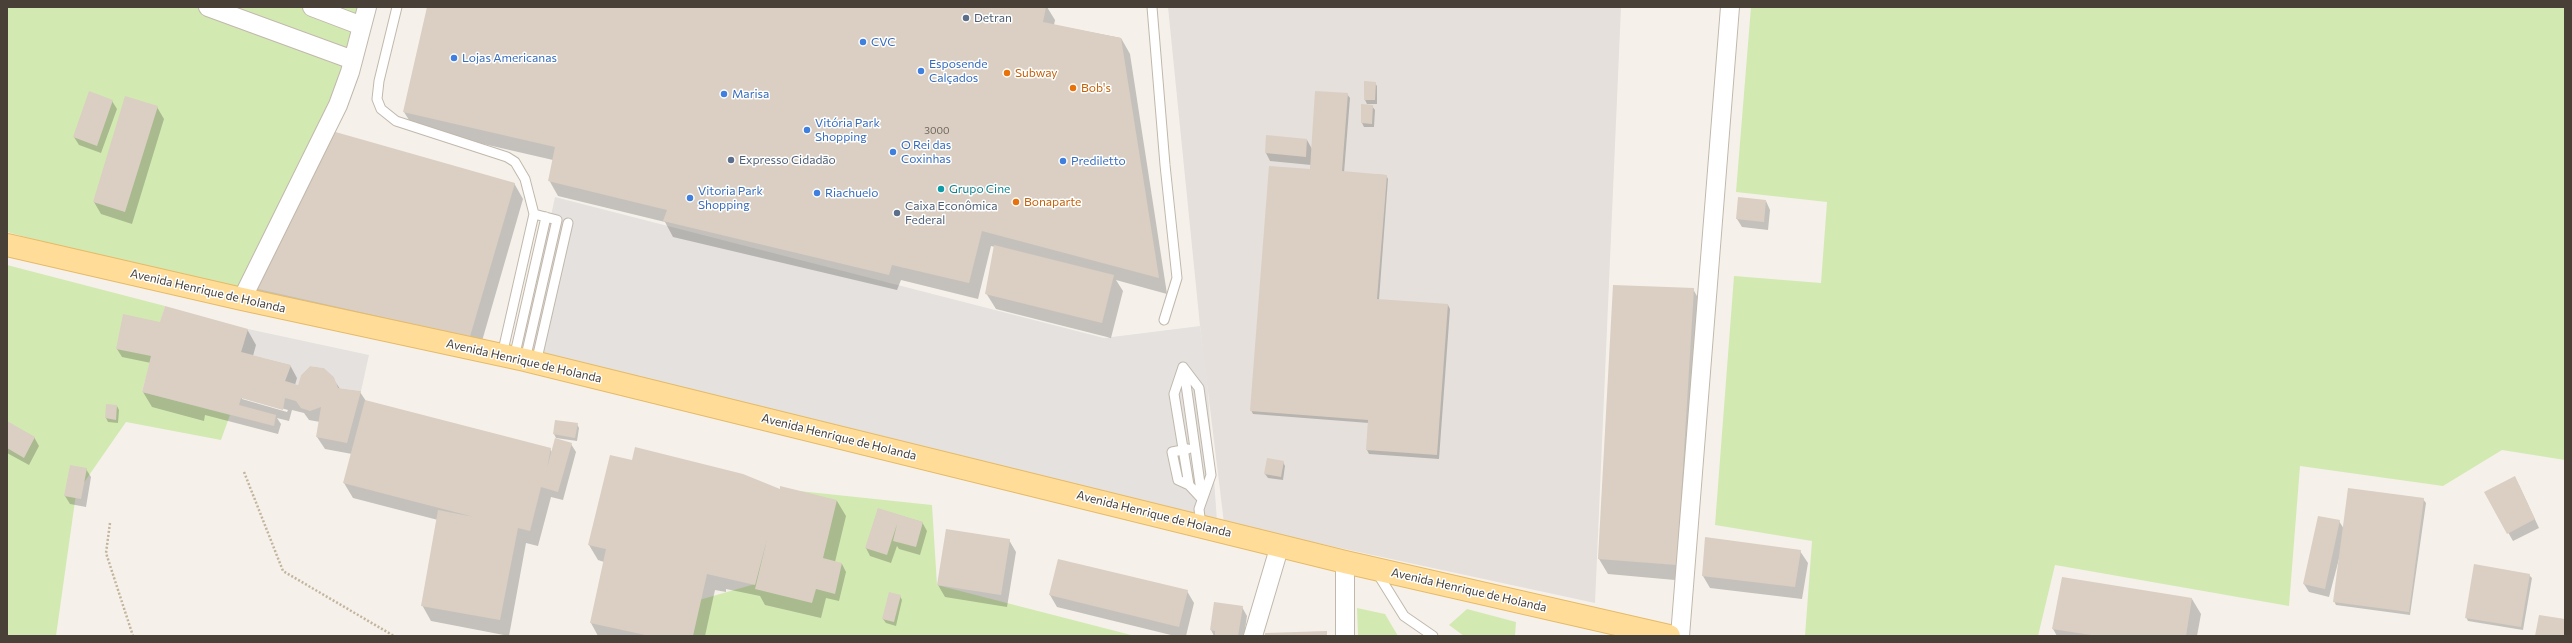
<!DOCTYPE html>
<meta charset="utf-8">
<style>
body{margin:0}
#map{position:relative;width:2572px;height:643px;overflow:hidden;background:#f5f1ea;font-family:Commissioner,sans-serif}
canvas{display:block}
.frame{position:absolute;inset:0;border:8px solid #494138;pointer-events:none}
</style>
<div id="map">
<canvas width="2572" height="643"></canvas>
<div class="frame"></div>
</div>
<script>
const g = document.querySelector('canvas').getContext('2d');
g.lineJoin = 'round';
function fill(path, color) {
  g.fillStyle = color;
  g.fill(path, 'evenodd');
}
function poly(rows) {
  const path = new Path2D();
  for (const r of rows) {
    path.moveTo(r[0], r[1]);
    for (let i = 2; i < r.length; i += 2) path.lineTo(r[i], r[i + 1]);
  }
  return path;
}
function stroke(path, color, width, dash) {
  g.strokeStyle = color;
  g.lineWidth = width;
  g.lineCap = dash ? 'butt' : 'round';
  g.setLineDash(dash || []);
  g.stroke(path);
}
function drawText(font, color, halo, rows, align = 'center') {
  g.font = font + ' Commissioner,sans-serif';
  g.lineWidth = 3;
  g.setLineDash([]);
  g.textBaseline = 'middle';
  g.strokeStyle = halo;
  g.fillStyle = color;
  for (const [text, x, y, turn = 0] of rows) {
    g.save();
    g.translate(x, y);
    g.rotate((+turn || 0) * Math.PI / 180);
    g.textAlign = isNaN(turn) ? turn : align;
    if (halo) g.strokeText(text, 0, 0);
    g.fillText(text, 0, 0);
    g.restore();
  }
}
const industrial = poly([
 [1168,7,1621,7,1595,603,1224,523,1200,326]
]);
const green = poly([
 [7,7,370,7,351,76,238,294,7,232],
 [1751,7,2565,7,2565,460,2502,450,2443,486,2300,466,2289,606,2055,565,2038,636,1805,636,1812,541,1715,525,1734,276,1821,283,1827,202,1736,192],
 [7,265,165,306,142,392,230,415,221,440,126,422,76,494,56,636,7,636],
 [780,489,932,505,937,585,1135,636,692,636,678,606,755,584],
 [1357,608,1385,614,1398,636,1358,636],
 [1467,609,1516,622,1515,636,1464,636,1449,625]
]);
const parking = poly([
 [555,197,1104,338,1200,326,1207,378,1217,522,522,351],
 [248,329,369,355,361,391,338,388,334,377,324,368,310,366,301,375,298,385,285,381,291,365,241,352]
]);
const shadow = poly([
 [428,7,1047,7,1055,20,1054,25,1121,38,1130,54,1167,294,1116,280,1123,291,1111,338,996,309,986,293,995,247,991,246,978,299,901,280,897,290,673,237,665,222,558,196,549,180,553,160,414,128,404,112],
 [1375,83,1377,86,1377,104,1367,104,1365,100],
 [1347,94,1350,98,1344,173,1386,175,1388,179,1379,300,1448,305,1450,309,1439,459,1369,454,1367,450,1369,423,1253,414,1251,410,1311,165,1270,161,1266,153,1307,140,1312,149],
 [112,101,117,109,101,153,79,145,74,137],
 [1372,106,1375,110,1374,127,1364,127,1362,123],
 [157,107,164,119,132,224,101,214,94,202],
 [514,183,523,199,478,355,264,303,255,288],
 [1766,201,1770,210,1768,230,1742,227,1737,219],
 [1693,289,1702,305,1686,581,1608,574,1599,559],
 [161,323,247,329,256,345,253,356,290,365,297,378,295,385,299,386,333,378,340,389,360,392,366,401,550,449,552,452,571,444,576,452,563,500,551,497,538,546,526,543,509,636,431,621,422,605,438,520,353,498,344,483,352,454,325,449,317,437,320,422,309,420,304,413,292,410,289,421,277,418,281,424,278,434,205,415,204,421,152,407,143,392,151,363,122,357,117,349],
 [242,397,288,410,287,412,242,399],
 [117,406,119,410,118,423,108,422,106,418],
 [7,422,34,437,39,446,29,465,7,453],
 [577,424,579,428,577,441,556,438,554,434],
 [1283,462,1285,466,1283,480,1268,478,1265,474],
 [86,469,91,477,86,507,70,504,65,496],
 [2519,485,2539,528,2513,541,2485,492],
 [780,490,837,501,846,516,835,562,842,564,846,572,839,601,826,598,821,618,765,605,760,596,726,589,726,592,715,590,705,636,598,636,591,623,604,562,598,560,589,545],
 [2423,499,2426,503,2410,615,2336,605,2334,601,2340,555,2329,597,2309,592,2304,584,2339,521,2344,529],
 [878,509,922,522,927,531,920,555,899,549,897,546,891,563,870,556,866,548],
 [1009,540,1016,552,1007,607,945,597,938,585],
 [1800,551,1808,563,1802,599,1710,588,1703,576],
 [2529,575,2532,578,2523,630,2468,621,2466,617],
 [1187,591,1194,603,1186,636,1175,636,1057,607,1050,595],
 [900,596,902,600,896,626,886,623,883,619],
 [2192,599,2201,614,2197,636,2057,636,2053,629],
 [1242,607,1247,616,1244,636,1214,636,1211,630]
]);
const building = poly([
 [427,7,1046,7,1043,22,1121,38,1159,278,982,231,969,283,892,265,889,275,663,221,667,210,548,181,555,147,403,112],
 [1364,81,1376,82,1375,100,1364,100],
 [89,91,113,100,97,146,73,137],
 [1315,91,1348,93,1342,171,1387,175,1377,299,1448,304,1437,455,1366,450,1368,420,1250,411,1269,166,1310,169],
 [125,96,158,106,125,212,93,202],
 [1361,104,1373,105,1372,124,1361,123],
 [332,131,515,183,469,340,444,331,254,288],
 [1266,135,1307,139,1306,157,1265,153],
 [1738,197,1766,200,1764,222,1736,219],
 [994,245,1114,275,1102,323,985,294],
 [1613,285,1694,288,1677,565,1598,559],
 [165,306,248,329,241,352,291,365,285,381,298,385,301,375,310,366,324,368,334,377,338,388,361,391,347,443,316,437,321,407,310,411,301,408,296,401,285,398,283,410,241,398,239,405,276,415,274,426,142,392,151,356,116,349,123,314,160,322],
 [365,400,551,448,547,468,555,438,572,443,558,492,541,487,530,531,518,528,500,620,421,606,438,510,474,517,343,483],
 [106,404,117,405,116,420,105,418],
 [555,420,578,423,575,438,553,434],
 [7,421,35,437,24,458,7,448],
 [635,447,743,474,780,489,780,486,837,500,823,558,842,563,835,594,816,589,812,603,755,589,767,539,755,585,707,574,693,636,650,636,590,623,606,549,588,545,610,455,632,460],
 [1267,458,1284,461,1281,477,1264,474],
 [70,465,87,468,81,499,64,496],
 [2515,476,2535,519,2507,534,2484,492],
 [2348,488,2424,498,2409,612,2333,602],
 [878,508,923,522,916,547,893,541,897,524,887,555,865,548],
 [2318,516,2340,520,2325,589,2303,584],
 [946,529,1010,539,1001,595,937,585],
 [1705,537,1801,550,1795,587,1702,576],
 [1058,559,1188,590,1179,627,1049,595],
 [2474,564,2530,574,2521,627,2465,618],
 [2062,577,2192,598,2186,636,2098,636,2052,629],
 [889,592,901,595,894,622,882,619],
 [1214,602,1243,606,1238,636,1215,636,1215,631,1210,630],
 [2539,615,2565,619,2565,636,2535,636],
 [1327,631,1327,636,1265,636,1265,633]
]);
const path = poly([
 [244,472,283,571,394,636],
 [110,523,106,553,133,636]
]);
const service = poly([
 [397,7,379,81,377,99,381,109,396,121,507,157,515,162,525,179,534,214,557,220,525,360],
 [1152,7,1165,165,1177,278,1164,320],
 [502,355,534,214],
 [514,358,546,217],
 [536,363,568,223],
 [1183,367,1199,388,1211,475,1199,509,1201,526],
 [1183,367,1174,394,1189,485,1202,499],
 [1184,370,1202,498],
 [1188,449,1172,452,1178,480,1189,485],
 [1376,571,1404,616,1433,636]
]);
const minor = poly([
 [208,7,353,60],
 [312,7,362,26],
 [242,299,338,105,350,72,367,7],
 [1345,562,1345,636],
 [1253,636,1280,545],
 [1680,636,1730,7]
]);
const primary = poly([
 [7,245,242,299,525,360,1345,562,1669,636]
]);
const markers = [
 [966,18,4,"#5c6f8a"],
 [863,42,4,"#3f7fe0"],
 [454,58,4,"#3f7fe0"],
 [921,71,4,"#3f7fe0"],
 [1007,73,4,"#e8710a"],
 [1073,88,4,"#e8710a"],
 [724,94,4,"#3f7fe0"],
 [807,130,4,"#3f7fe0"],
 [893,152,4,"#3f7fe0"],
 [731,160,4,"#5c6f8a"],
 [1063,161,4,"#3f7fe0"],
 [941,189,4,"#0f9aa8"],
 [817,193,4,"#3f7fe0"],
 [690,198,4,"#3f7fe0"],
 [1016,202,4,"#e8710a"],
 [897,213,4,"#5c6f8a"]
];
const numberNames = [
 ["3000",937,131]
];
const serviceNames = [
 ["Detran",974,18],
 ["Expresso Cidadão",739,160],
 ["Caixa Econômica",905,206],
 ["Federal",905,220]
];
const shopNames = [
 ["CVC",871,42],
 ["Lojas Americanas",462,58],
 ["Esposende",929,64],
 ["Calçados",929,78],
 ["Marisa",732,94],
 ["Vitória Park",815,123],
 ["Shopping",815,137],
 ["O Rei das",901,145],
 ["Coxinhas",901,159],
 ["Prediletto",1071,161],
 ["Vitoria Park",698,191],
 ["Shopping",698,205],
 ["Riachuelo",825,193]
];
const foodNames = [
 ["Subway",1015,73],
 ["Bob's",1081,88],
 ["Bonaparte",1024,202]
];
const cultureNames = [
 ["Grupo Cine",949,189]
];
const streetNames = [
 ["Avenida Henrique de Holanda",208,291,13],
 ["Avenida Henrique de Holanda",524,361,13],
 ["Avenida Henrique de Holanda",839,437,14],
 ["Avenida Henrique de Holanda",1154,514,14],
 ["Avenida Henrique de Holanda",1469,590,13]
];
fill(industrial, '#e5e0db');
fill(green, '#d3e9b2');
fill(parking, '#e4e1de');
fill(shadow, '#0003');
fill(building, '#dacfc2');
stroke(service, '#c1b8ac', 11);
stroke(minor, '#c1b8ac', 20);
stroke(primary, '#e6ba67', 24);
stroke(path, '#c3b49d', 2.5, [2, 2]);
stroke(service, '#fff', 9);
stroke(minor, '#fff', 18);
stroke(primary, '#fd9', 22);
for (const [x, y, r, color] of markers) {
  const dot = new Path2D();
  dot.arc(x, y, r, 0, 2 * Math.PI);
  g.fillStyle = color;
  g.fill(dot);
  stroke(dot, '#fff', 1.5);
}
drawText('10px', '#6d645a', null, numberNames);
drawText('12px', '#4e5e75', '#fff', serviceNames, 'left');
drawText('12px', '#366cbe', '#fff', shopNames, 'left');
drawText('12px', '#c56008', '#fff', foodNames, 'left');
drawText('12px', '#0d838f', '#fff', cultureNames, 'left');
drawText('12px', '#494138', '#fff', streetNames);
</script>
